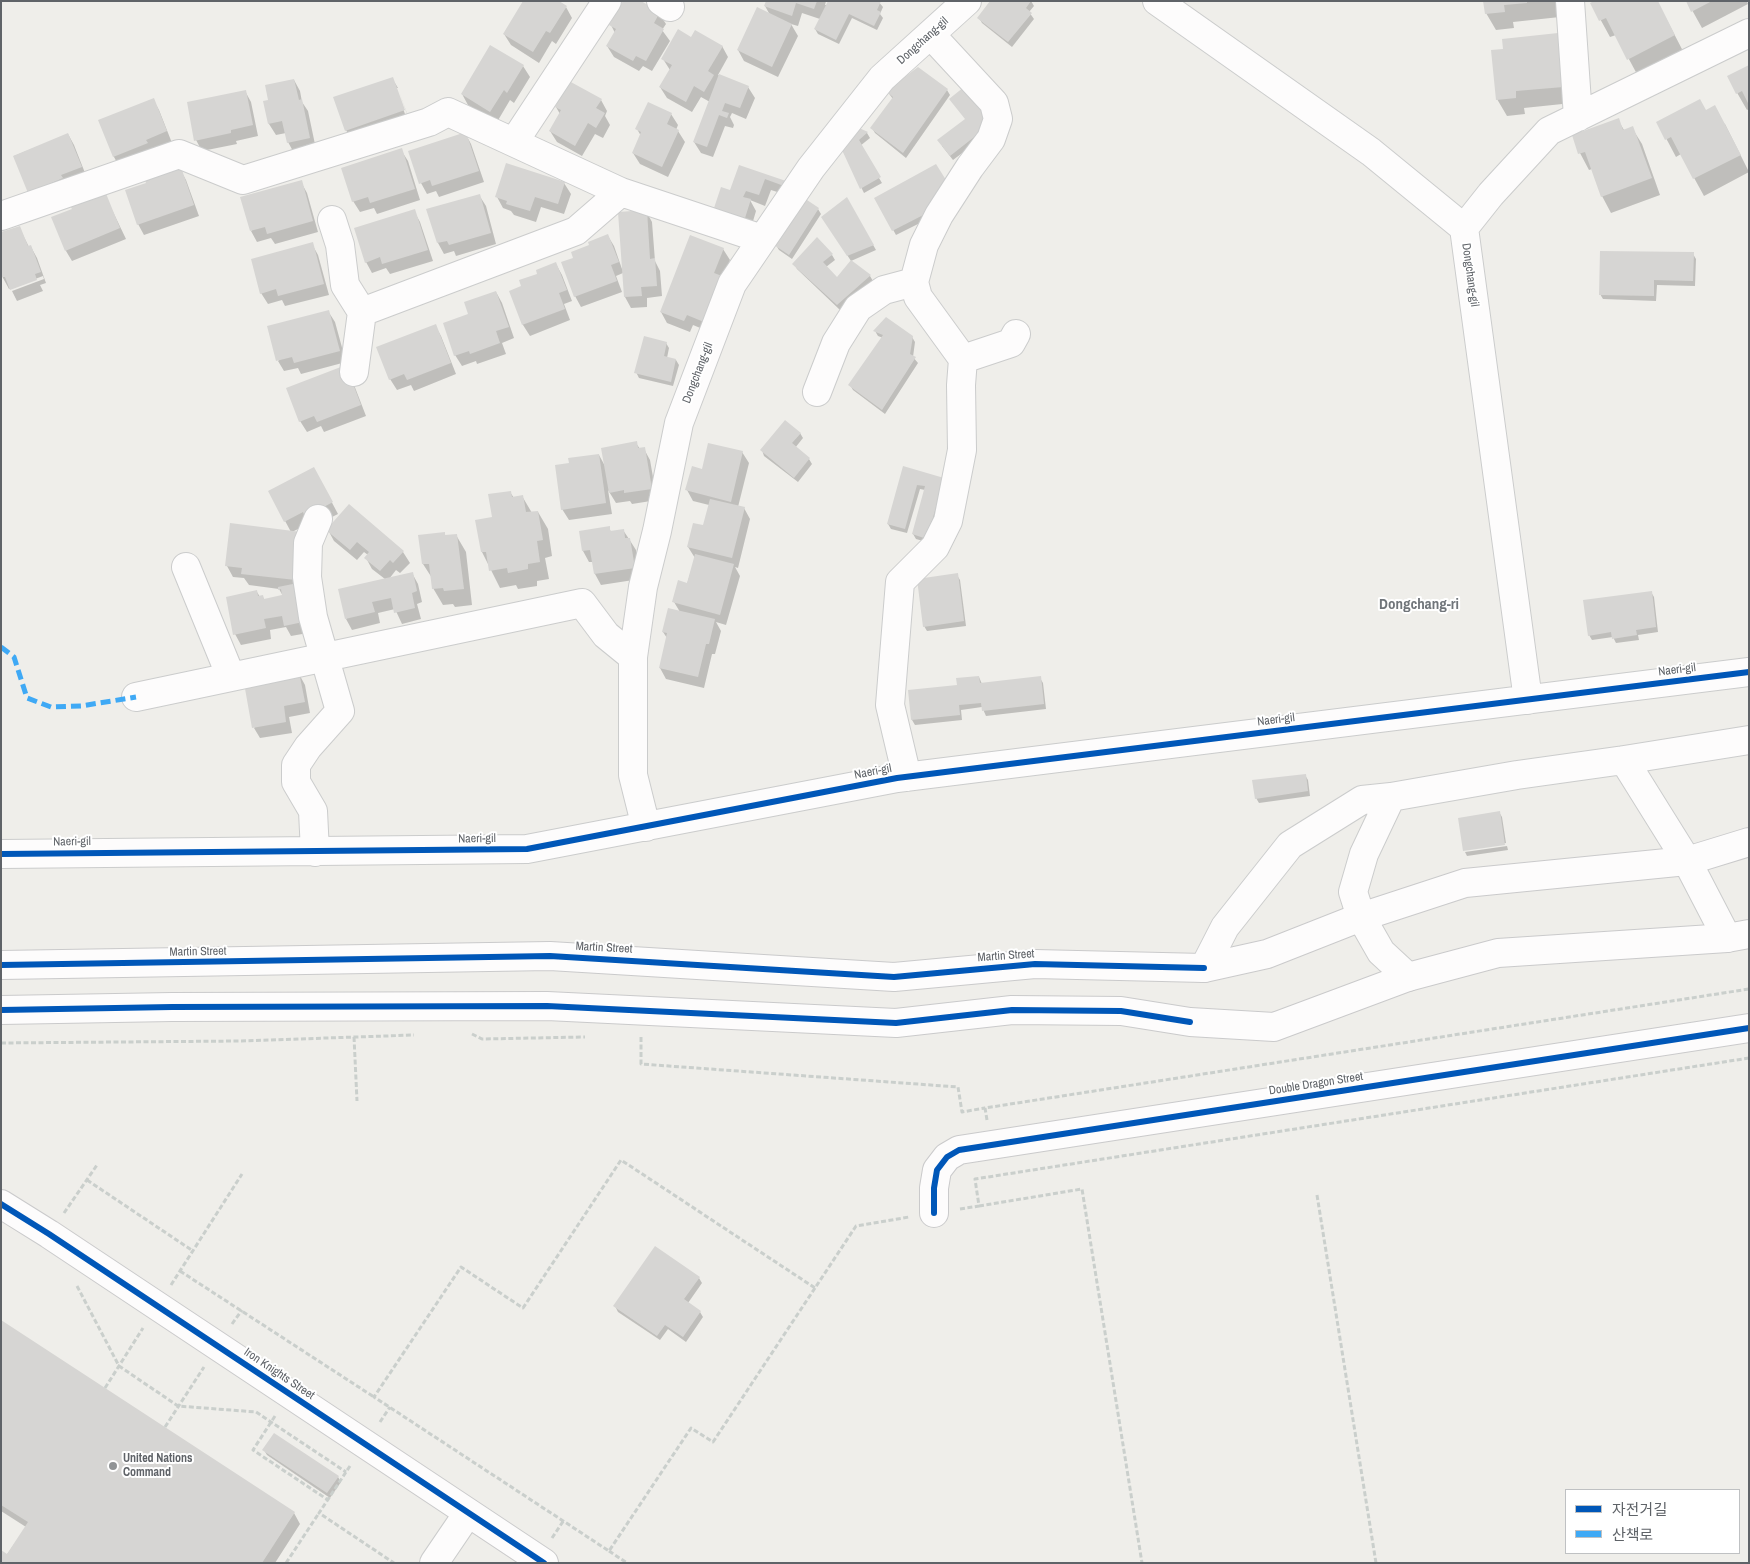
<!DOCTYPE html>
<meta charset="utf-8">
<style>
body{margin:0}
#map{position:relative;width:1750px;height:1564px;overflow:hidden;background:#efeeea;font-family:"Archivo Narrow","Noto Sans KR",sans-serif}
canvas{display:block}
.frame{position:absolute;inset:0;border:2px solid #5f6368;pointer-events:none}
.legend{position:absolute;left:1565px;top:1489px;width:175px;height:65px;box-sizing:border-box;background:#fff;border:1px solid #bfc1c3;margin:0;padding:6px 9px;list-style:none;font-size:15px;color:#5f6368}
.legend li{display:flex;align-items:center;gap:10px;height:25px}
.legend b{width:25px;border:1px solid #bfc1c3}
</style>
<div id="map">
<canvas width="1750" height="1564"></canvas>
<div class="frame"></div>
<ul class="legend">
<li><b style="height:6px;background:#0057b8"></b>자전거길</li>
<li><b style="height:6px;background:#3fa9f5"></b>산책로</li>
</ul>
</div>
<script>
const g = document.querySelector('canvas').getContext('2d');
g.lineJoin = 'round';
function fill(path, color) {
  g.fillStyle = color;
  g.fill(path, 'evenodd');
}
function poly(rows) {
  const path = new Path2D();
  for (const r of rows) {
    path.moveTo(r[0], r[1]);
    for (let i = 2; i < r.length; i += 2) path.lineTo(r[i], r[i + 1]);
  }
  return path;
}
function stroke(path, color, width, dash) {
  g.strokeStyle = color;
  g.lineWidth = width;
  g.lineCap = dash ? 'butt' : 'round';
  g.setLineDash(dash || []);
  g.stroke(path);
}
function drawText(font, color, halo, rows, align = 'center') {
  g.font = font + ' "Archivo Narrow",sans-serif';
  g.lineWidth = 4;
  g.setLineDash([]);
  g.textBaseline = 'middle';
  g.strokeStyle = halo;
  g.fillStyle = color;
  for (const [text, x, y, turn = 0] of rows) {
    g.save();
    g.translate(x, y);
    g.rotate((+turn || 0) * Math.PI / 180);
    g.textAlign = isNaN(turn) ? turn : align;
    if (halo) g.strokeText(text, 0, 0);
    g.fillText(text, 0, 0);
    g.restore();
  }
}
const shadow = poly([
 [767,1,826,1,825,5,827,5,878,1,883,7,880,14,883,18,877,30,852,18,839,44,818,34,815,29,820,19,802,13,798,26,791,24,798,36,778,77,744,61,738,50,770,15,765,6],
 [992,1,1031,1,1034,6,1029,12,1034,19,1012,47,982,23,979,18],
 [1485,1,1559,1,1560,17,1513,22,1514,28,1496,30,1486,13],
 [1657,1,1684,53,1638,76,1616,35,1610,37,1592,4],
 [1687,1,1747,1,1748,4,1702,28],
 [566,7,572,18,556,44,552,41,539,63,511,45,504,34],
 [659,13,666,24,662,30,670,41,652,71,643,66,639,71,614,57,607,46,615,33,611,25],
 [1557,34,1567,51,1572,103,1524,108,1525,114,1507,116,1497,99,1505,50],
 [692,38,722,46,728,57,718,75,748,87,755,98,746,119,732,113,730,117,734,125,733,128,725,126,713,157,701,153,694,142,710,102,701,97,692,112,667,98,660,87,670,70,663,59],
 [523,66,530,77,514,103,510,100,497,122,468,105,462,94],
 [1749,66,1749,109,1747,110,1728,77],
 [918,69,947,90,950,95,906,158,875,133,872,128,893,99,887,91],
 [392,78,398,88,396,88,406,117,408,116,398,89,410,122,352,141,346,130],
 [294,80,300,91,302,102,308,111,316,149,294,153,288,142,286,133,276,135,269,124,269,101],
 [245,91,251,102,258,136,236,141,237,144,202,151,196,140],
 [153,99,159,110,172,143,120,168,114,157,99,121],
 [601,100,607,111,605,116,610,125,603,138,595,134,582,156,557,142,550,131,560,114,556,107],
 [1706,112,1725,124,1749,172,1704,196,1681,154,1676,157,1658,123],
 [671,114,678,125,676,130,678,131,685,142,668,177,640,164,633,153,641,136,637,129],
 [1618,120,1624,130,1632,128,1642,144,1660,195,1611,213,1602,196,1592,169,1589,170,1580,153],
 [860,129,867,133,870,138,860,146,882,183,864,193,843,151],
 [994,129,953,160,942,146],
 [465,133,471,144,484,182,439,197,436,191,427,194,421,183,410,152],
 [68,134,74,145,87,178,35,203,14,156],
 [401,150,408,161,420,200,377,214,374,208,360,212,353,201],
 [740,166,785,182,790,196,771,190,765,206,750,200,756,211,751,228,722,218,715,207,731,191],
 [180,169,186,180,199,216,144,235,138,224],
 [301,182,307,193,318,232,275,244,271,238,257,242,251,231],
 [564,183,571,194,564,214,541,207,536,222,514,215,511,211,503,208,497,197],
 [104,193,126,239,72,261,66,251,73,210],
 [479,195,486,206,496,244,456,256,454,251,444,254,438,243,427,210],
 [847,199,876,250,851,261,826,222],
 [876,199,936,215,896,235],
 [818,209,821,214,792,259,779,250,776,245],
 [414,211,420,222,433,261,390,274,386,268,372,273,366,262],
 [646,211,652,222,655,261,660,271,662,296,647,298,647,307,631,308,625,297,623,273,616,276,622,292,581,307,575,296,575,259,590,246,608,236,614,246,622,269],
 [19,227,29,247,31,247,37,258,46,283,40,285,43,291,17,301,12,291,44,279,43,276,9,289,3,278,1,274],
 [312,244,318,255,329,295,285,306,282,300,268,304,261,293],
 [723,249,730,260,722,279,710,332,693,325,690,332,667,323,661,312],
 [1693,254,1696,259,1695,286,1657,285,1656,301,1603,299,1600,294],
 [832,255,835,260,826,267,837,279,851,262,870,276,873,281,840,310,797,269,794,264],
 [556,264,562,275,572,301,564,304,570,320,530,336,523,325,511,292,523,287,538,274],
 [496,292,502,303,514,338,502,343,506,354,477,364,476,361,462,366,455,355,470,315],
 [328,311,335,322,346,362,301,374,298,368,284,371,278,361],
 [435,325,441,336,456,374,414,391,411,385,397,390,390,379],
 [875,331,912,337,915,342,913,357,918,363,885,414,853,390,850,385,883,338,878,336],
 [666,343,669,348,667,358,676,360,679,365,673,386,639,378,636,372],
 [351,377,366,416,324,432,321,426,307,432,300,421],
 [800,433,803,438,795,448,809,459,812,464,798,482,764,456,762,450],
 [636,443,640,449,644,449,650,460,657,500,632,504,630,501,616,503,608,490,612,514,569,520,562,509,570,464,599,455,605,466],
 [742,452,749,463,738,507,744,508,750,519,738,568,735,567,740,576,726,625,716,622,721,631,715,654,712,654,704,688,666,679,660,668,667,638,663,632,680,612,674,602,687,584,695,558,688,547,704,526,709,505,693,501,687,490,703,470],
 [904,468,943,479,930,543,916,539,913,534,925,490,920,489,907,533,891,529,888,524],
 [320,480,338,514,312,527,310,523,292,532,308,633,291,636,286,627,270,630,271,639,241,645,235,634,257,592,260,597,262,596,265,600,283,596,279,589,249,585,244,578,233,577,227,566,291,532,269,491],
 [510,492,514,498,522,496,532,513,538,512,548,529,552,556,545,558,549,579,537,581,537,586,518,589,516,585,500,588,482,552,493,518],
 [609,527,611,532,623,530,629,539,636,550,640,579,601,585,595,574,593,562,589,562,583,551,580,532],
 [328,530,403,552,410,563,400,573,396,570,389,579,412,573,418,584,422,602,417,604,421,619,402,624,395,609,378,613,380,623,352,630,346,619,385,579,372,569,366,558,368,555,364,552,357,560,334,541],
 [444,533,446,536,456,535,466,552,472,605,455,607,453,604,443,605,433,588,432,578,423,564],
 [957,575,960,580,966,626,927,631,924,626],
 [1651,592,1654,597,1658,632,1638,635,1639,640,1616,643,1613,637,1592,640,1589,635],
 [299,674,305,685,310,713,289,717,292,733,260,738,254,728],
 [979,677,982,684,1040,678,1043,683,1046,709,986,716,982,707,961,710,962,720,915,725,912,720,909,692,958,686],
 [1305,775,1308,780,1310,796,1259,803,1256,798],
 [1499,812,1502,817,1506,843,1464,850],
 [1507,846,1508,850,1467,856,1465,852],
 [699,1278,702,1283,688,1303,700,1312,703,1317,686,1342,668,1329,660,1340,618,1312,615,1306],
 [1,1321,294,1513,300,1524,275,1563,1,1563,26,1527,1,1511],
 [264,1450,338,1477,341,1482,330,1498,267,1455]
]);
const building = poly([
 [523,1,559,1,567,6,550,33,546,31,533,52,503,34],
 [623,1,641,1,660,12,654,23,664,29,646,61,636,56,633,61,606,46,616,29,609,25],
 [766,1,817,1,814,9,796,3,792,16,764,6],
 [828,1,881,1,877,10,881,12,874,26,849,14,836,40,814,29],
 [990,1,1031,1,1026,8,1032,13,1008,42,977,18],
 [1483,1,1527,1,1527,3,1504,5,1505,12,1485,14],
 [1594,1,1658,1,1675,35,1627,60,1606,18,1599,21,1590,3],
 [1686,1,1712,1,1691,12],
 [757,7,792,24,772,67,737,50],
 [678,29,691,37,695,30,723,46,708,71,714,75,704,92,694,86,686,102,659,87,672,65,661,59],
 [1558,33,1563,87,1516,91,1516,98,1496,100,1491,50,1503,49,1502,39],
 [490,45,524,65,507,93,504,90,490,112,461,94],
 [1749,65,1749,105,1742,91,1736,94,1727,76],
 [918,67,948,89,903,153,870,128,893,97,886,91],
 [719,74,749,86,740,108,725,103,722,111,729,113,727,118,719,115,707,147,693,142],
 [393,77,405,110,345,131,333,97],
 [294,79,299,100,302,99,310,138,287,143,282,121,268,124,263,101,268,100,265,85],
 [569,81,602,99,596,108,605,113,596,128,588,123,575,146,549,131,561,110,555,107],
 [964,87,992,123,950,156,937,140,965,119,949,99],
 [246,90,253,125,231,130,231,133,194,141,187,102],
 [154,98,167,131,146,140,148,143,113,157,98,120],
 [1700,99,1706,110,1715,105,1741,155,1693,179,1671,137,1665,140,1656,122],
 [648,102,672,113,667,124,679,130,662,167,632,153,641,132,635,129],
 [1619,118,1623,130,1633,126,1652,178,1601,197,1585,152,1578,154,1572,135],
 [859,128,868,132,859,140,881,177,860,189,842,150],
 [466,132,479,171,432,186,430,180,419,184,408,151],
 [68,133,82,167,61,175,63,178,28,193,13,156],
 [402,148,415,189,370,203,368,197,352,202,341,168],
 [506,163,565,182,558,204,535,197,530,211,506,204,507,201,495,197],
 [936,164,951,188,933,210,892,231,874,198],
 [739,165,786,181,784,186,765,179,759,195,746,191,743,197,751,199,745,218,714,208,721,187,730,190],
 [181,167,194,205,137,225,125,190,146,183,145,180],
 [302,180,313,221,267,234,265,227,250,231,240,197],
 [105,191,120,228,65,251,51,217,72,209,70,206],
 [480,194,491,233,449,245,447,241,437,243,426,209],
 [847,197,874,245,847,256,821,217],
 [804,198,819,208,789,255,774,245],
 [415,209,428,250,382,264,380,257,365,263,354,228],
 [647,210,650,259,655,258,657,286,641,287,642,296,624,297,618,212],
 [20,226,28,246,31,245,41,272,35,274,37,280,10,290,5,277,1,277,1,232],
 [608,234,619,262,611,265,617,281,574,297,561,262,573,258,571,252,589,245,588,242],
 [690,235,724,248,714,273,722,276,704,322,687,315,684,321,660,312],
 [817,237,833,254,823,262,837,277,851,260,871,275,837,305,792,264],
 [313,242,324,284,278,296,276,289,260,294,251,259],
 [1600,251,1694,252,1693,281,1654,280,1654,296,1599,295],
 [556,262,567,290,559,293,565,309,522,325,509,291,521,286,519,280,537,274,536,270],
 [496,291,509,327,496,331,500,343,470,354,469,351,454,356,443,323,468,314,464,302],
 [329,310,340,351,294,363,292,357,276,361,267,326],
 [886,317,913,336,910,354,916,357,882,410,848,385,883,335,873,331],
 [436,324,451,363,407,380,404,374,389,380,376,347],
 [644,336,667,342,664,356,676,359,671,382,634,373],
 [346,365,361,405,317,422,314,416,299,422,286,388],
 [785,420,801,433,792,443,810,458,794,478,760,450],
 [637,441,638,448,645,447,652,489,624,493,624,490,609,493,601,448],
 [708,443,743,451,731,502,685,490,692,466,702,469],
 [599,454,606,503,561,510,555,465,569,463,568,458],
 [903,466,944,478,927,539,912,534,925,486,917,485,905,529,887,524],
 [314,467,333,502,305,517,303,512,284,522,268,491],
 [511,491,512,497,523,495,526,512,538,511,543,540,537,541,540,562,528,564,528,569,508,573,507,568,489,571,486,552,481,552,475,520,492,517,488,494],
 [710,499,745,507,732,558,687,547,693,523,703,525],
 [349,504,404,551,393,563,390,560,380,571,364,558,369,552,357,542,350,550,326,530],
 [230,523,301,532,296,580,241,574,242,568,225,566],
 [610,526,610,531,624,529,625,538,630,538,635,568,594,574,590,550,582,551,579,531],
 [445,532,445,535,457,534,464,589,444,591,443,588,432,589,429,564,422,564,418,535],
 [695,554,734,564,720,615,672,602,678,580,687,583],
 [413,572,417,591,412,593,415,608,394,613,391,598,372,602,375,612,345,619,338,589],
 [958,573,964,621,923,627,917,579],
 [298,583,303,622,284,626,282,616,264,619,266,628,233,635,226,597,257,590,258,596,263,595,264,599,282,595,281,589,278,590,278,587],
 [1652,591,1656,627,1636,630,1637,635,1612,639,1611,632,1588,636,1583,600],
 [668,608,715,619,709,644,706,644,698,677,659,668,667,633,662,632],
 [299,672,305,702,284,706,286,722,252,728,244,683],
 [979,676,980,683,1041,676,1044,704,982,711,981,703,959,705,960,715,911,720,908,690,957,685,956,678],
 [1306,774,1308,791,1255,799,1252,780],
 [1500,811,1505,845,1463,851,1458,818],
 [655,1246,700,1277,684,1299,701,1311,683,1337,665,1325,657,1336,613,1306],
 [1,1320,295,1512,262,1563,1,1563,1,1550,7,1554,28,1522,1,1505],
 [274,1433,339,1476,327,1493,262,1450]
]);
const path = poly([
 [472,1034,482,1039,585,1037],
 [354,1037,357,1101],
 [641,1037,641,1064,958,1087,962,1112,985,1108],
 [1,1043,240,1041,414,1035],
 [987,1120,985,1108,1749,989],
 [87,1180,193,1251],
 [1317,1195,1376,1563],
 [979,1206,1082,1189,1142,1563],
 [960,1209,979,1206,975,1179,1749,1058],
 [64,1213,97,1165],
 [180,1271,374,1397],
 [171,1285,242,1174],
 [77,1286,119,1366,178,1406,256,1412,346,1472],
 [815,1288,713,1442,691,1428,609,1551,374,1397,461,1267,523,1308,621,1160,815,1288,856,1226,909,1217],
 [232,1324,242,1310],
 [105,1388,143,1328],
 [275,1416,253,1450,328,1500],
 [380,1422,390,1407],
 [165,1427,204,1367],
 [350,1466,319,1513,394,1563],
 [552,1538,564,1520],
 [609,1551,627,1563],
 [286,1563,319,1513]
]);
const street = poly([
 [661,1,670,7],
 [1157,1,1371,152,1464,228,1528,700],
 [1570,1,1578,117],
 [514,142,607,1],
 [1,216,179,154,243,180,429,122,448,112,621,192,762,239],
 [332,220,340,245,345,285,362,312,576,231,621,192],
 [1464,228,1491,194,1549,131,1749,33],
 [963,359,1011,343,1016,334],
 [354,372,362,312],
 [817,392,836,343,858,308,884,290,914,282],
 [186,567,231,677],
 [136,697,582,603,606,635,633,657],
 [1624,760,1687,861,1727,938],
 [907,777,890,705,900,582,935,547,948,521,962,450,961,385,963,359,918,297,914,282,924,245,939,215,970,167,991,139,998,119,994,103,931,35],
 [1391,797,1364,854,1353,892,1361,917,1381,952,1408,977],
 [646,827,633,775,633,657,643,587,657,531,679,423,732,284,811,168,882,78,967,1],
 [315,852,313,811,296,782,296,765,308,747,340,711,313,617,307,577,308,543,318,519],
 [1,854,527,849,897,778,1749,672],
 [1204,968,1225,927,1290,845,1362,800,1391,797,1517,775,1624,760,1749,740],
 [434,1563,468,1513]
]);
const secondary = poly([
 [1,965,550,956,894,977,1035,964,1204,968,1267,954,1361,917,1465,883,1687,861,1749,842],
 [1,1010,172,1007,547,1006,896,1023,1012,1010,1121,1011,1190,1022,1274,1027,1408,977,1498,953,1727,938,1749,934],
 [1,1204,49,1234,544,1563],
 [934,1213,934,1188,937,1170,947,1157,959,1150,1749,1028]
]);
const quiet = poly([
 [1,647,14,657,27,698,51,707,81,706,136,697]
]);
const cycleway = poly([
 [1,854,527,849,897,778,1749,672],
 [1,965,550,956,894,977,1035,964,1204,968],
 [1,1010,172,1007,547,1006,896,1023,1012,1010,1121,1011,1190,1022],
 [1,1204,49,1234,544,1563],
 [934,1213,934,1188,937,1170,947,1157,959,1150,1749,1028]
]);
const markers = [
 [113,1466,5,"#919496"]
];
const streetNames = [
 ["Dongchang-gil",923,41,-42],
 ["Dongchang-gil",1470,275,82],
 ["Dongchang-gil",698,373,-69],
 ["Naeri-gil",1677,670,-7],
 ["Naeri-gil",1276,720,-7],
 ["Naeri-gil",873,772,-11],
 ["Naeri-gil",477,839,-1],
 ["Naeri-gil",72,842,-1],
 ["Martin Street",604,948,3],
 ["Martin Street",198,952,-1],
 ["Martin Street",1006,956,-4],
 ["Double Dragon Street",1316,1084,-9],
 ["Iron Knights Street",279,1374,34]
];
const poiNames = [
 ["United Nations",123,1459],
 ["Command",123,1473]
];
const quarterNames = [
 ["Dongchang-ri",1419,605]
];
fill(shadow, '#0003');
fill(building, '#d6d5d3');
stroke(street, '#cbcccc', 30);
stroke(secondary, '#cacacb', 30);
stroke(path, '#cacfcc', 3, [5, 2.5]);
stroke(street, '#fdfcfc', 28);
stroke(secondary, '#fdfcfc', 28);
stroke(quiet, '#3fa9f5', 5, [10, 5]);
stroke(cycleway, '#0057b8', 6);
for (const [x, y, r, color] of markers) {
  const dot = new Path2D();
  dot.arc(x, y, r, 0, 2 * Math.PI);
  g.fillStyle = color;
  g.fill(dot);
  stroke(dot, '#fff', 2);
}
drawText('12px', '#5f6368', '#fff', streetNames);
drawText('bold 12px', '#5f6368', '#fff', poiNames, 'left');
drawText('bold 15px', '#70757a', '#fff', quarterNames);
</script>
